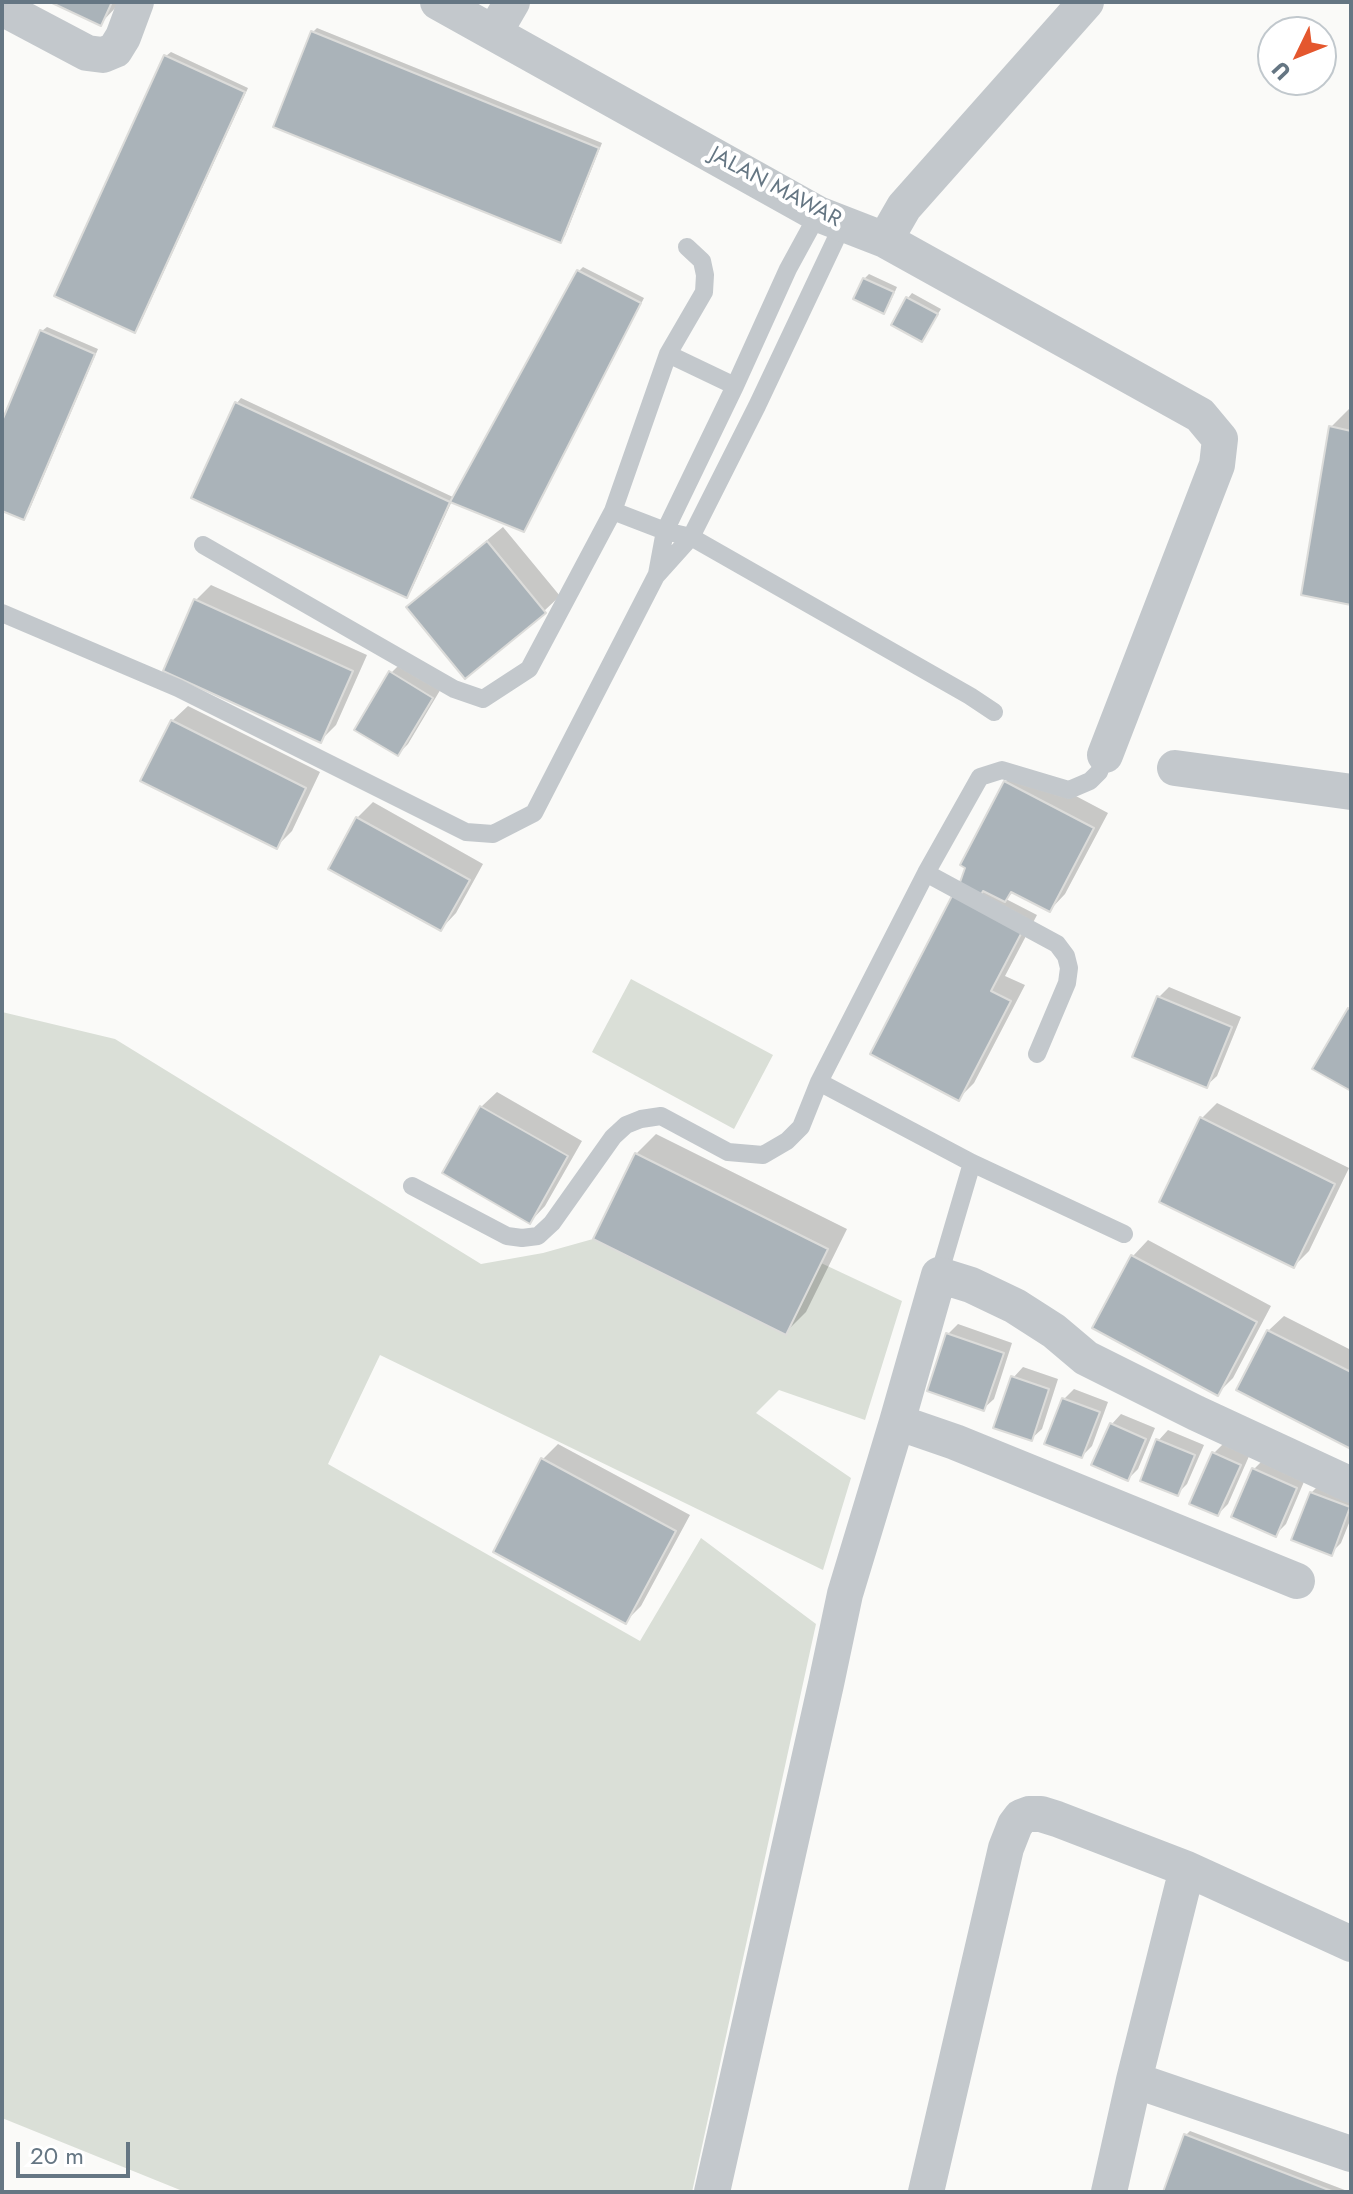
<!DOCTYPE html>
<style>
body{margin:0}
#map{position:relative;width:1353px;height:2194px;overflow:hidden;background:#fafaf8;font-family:Jost,sans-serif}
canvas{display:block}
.frame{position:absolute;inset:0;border:4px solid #657683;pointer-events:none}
.north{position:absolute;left:1257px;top:16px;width:80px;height:80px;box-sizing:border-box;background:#fff;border:2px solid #c1c8cd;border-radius:50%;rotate:227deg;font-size:22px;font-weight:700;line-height:32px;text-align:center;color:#657683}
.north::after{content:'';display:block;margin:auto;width:28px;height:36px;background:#e4572e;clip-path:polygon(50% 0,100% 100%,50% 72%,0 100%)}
.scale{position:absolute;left:16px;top:2142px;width:114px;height:36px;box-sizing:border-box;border:4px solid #657683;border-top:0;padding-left:10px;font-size:24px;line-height:28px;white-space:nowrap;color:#657683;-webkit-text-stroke:6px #fff;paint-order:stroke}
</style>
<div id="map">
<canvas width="1353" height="2194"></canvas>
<div class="frame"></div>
<div class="north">U</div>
<div class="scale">20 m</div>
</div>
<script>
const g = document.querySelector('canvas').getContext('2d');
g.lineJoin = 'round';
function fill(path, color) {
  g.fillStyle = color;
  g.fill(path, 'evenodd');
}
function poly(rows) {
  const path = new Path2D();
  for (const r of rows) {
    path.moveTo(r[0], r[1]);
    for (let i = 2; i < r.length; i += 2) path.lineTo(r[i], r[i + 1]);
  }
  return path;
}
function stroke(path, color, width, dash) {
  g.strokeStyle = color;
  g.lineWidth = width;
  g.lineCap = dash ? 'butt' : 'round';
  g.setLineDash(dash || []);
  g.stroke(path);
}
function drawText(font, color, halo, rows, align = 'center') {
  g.font = font + ' Jost,sans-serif';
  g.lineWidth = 8;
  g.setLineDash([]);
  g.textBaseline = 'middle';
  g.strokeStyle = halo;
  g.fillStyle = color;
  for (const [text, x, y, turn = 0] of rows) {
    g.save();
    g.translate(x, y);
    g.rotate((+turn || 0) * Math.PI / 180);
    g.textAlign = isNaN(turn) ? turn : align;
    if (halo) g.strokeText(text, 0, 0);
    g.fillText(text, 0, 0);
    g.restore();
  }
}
const green = poly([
 [631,979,773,1055,734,1129,592,1052],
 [2,1012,115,1039,481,1264,543,1253,593,1239,786,1335,821,1263,902,1301,865,1420,779,1390,756,1413,851,1478,823,1570,380,1355,328,1464,640,1641,701,1538,816,1624,692,2192,185,2192,2,2118]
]);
const shadow = poly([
 [55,2,121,2,100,24],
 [317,28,602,143,565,236,560,241,313,32],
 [171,52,248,88,139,326,134,331,166,56],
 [583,267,644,298,528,525,523,530,452,501,411,591,406,596,237,403,241,398,455,498,579,271],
 [869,274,897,287,888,307,884,311,864,279],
 [912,293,941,309,922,339,894,324,908,298],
 [47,327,98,349,28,513,23,518,2,508,2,426,42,331],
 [1351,407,1351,603,1331,427],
 [503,527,560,596,544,611,424,592],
 [211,585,367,655,336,725,321,740,196,600],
 [401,663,442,687,408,744,398,754,391,673],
 [188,706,320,772,292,831,277,846,172,721],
 [1021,767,1108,813,1065,894,1050,910,1014,891,1006,899,1037,915,1005,976,1025,985,974,1083,959,1098,954,895,1005,782],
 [373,802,483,864,456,913,441,929,331,868,357,818],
 [1169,987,1241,1017,1217,1076,1206,1086,1134,1056,1159,997],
 [497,1092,582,1141,545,1206,530,1222,481,1107],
 [1217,1103,1349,1168,1309,1251,1294,1266,1201,1119],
 [656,1134,847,1229,806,1312,786,1332,636,1154],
 [1148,1240,1271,1306,1233,1378,1217,1394,1095,1328,1133,1256],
 [1284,1316,1351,1350,1351,1446,1268,1331],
 [958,1324,1012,1343,994,1399,983,1409,948,1334],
 [1023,1367,1058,1379,1042,1429,1031,1439,1013,1378],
 [1074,1389,1108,1402,1092,1446,1082,1456,1047,1443,1064,1399],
 [1121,1414,1155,1428,1138,1469,1128,1479,1111,1425],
 [1168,1430,1204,1445,1187,1484,1177,1494,1158,1441],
 [1224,1443,1250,1454,1228,1504,1218,1514,1214,1453],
 [558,1444,690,1515,641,1606,626,1621,496,1551,543,1459],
 [1264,1459,1306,1477,1286,1524,1276,1534,1254,1469],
 [1321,1483,1351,1494,1351,1518,1341,1543,1331,1553,1311,1493],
 [1190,2131,1350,2192,1165,2192,1186,2135]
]);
const building = poly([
 [50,2,112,2,101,26,50,2],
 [311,31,599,148,561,243,273,127,311,31],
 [164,55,245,92,135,333,54,296,164,55],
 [577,270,641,303,524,532,450,502,577,270],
 [863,278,894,292,884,314,853,299,863,278],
 [906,297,938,314,922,342,891,325,906,297],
 [40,330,95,354,24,520,2,511,2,421,40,330],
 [235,402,450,502,407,598,191,498,235,402],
 [1329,426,1351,431,1351,605,1301,595,1329,426],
 [487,541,546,613,465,679,406,607,487,541],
 [194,599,353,671,321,743,163,671,194,599],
 [389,671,433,698,398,756,354,730,389,671],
 [171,720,306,788,277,849,140,781,171,720],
 [1004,781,1094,828,1050,912,1011,892,1005,902,983,891,979,899,958,888,965,868,960,865,1004,781],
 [356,817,470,880,441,931,328,869,356,817],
 [953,894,1023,930,991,991,1011,1001,959,1101,870,1054,953,894],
 [1157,996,1232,1027,1207,1088,1132,1057,1157,996],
 [1348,1008,1351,1010,1351,1091,1312,1069,1348,1008],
 [480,1106,568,1156,530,1224,442,1173,480,1106],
 [1200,1117,1335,1184,1294,1268,1159,1202,1200,1117],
 [635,1153,828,1249,786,1335,593,1239,635,1153],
 [1131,1255,1257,1322,1218,1396,1092,1328,1131,1255],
 [1267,1330,1351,1372,1351,1449,1236,1390,1267,1330],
 [946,1333,1004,1353,984,1411,927,1391,946,1333],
 [1011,1376,1049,1389,1032,1441,993,1428,1011,1376],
 [1062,1398,1100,1412,1082,1458,1044,1444,1062,1398],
 [1110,1423,1146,1439,1128,1481,1091,1465,1110,1423],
 [1156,1439,1195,1455,1178,1496,1140,1481,1156,1439],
 [1212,1452,1241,1465,1218,1516,1189,1504,1212,1452],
 [541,1458,676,1531,626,1624,493,1552,541,1458],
 [1252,1468,1297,1488,1276,1537,1231,1517,1252,1468],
 [1310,1492,1350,1507,1332,1556,1291,1540,1310,1492],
 [1184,2134,1334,2192,1163,2192,1184,2134]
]);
const service = poly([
 [687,247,702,261,705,275,704,292,668,354,613,511,665,531,691,537,970,696,994,712],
 [668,354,735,386],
 [203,545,454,689,483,699,529,669,613,511],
 [657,574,665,531,735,386,788,269,818,214],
 [2,613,178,688,466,832,493,834,534,813,656,576,691,537,757,406,843,224],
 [926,873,1057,944,1066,956,1069,968,1067,983,1037,1054],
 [819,1082,972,1163,1124,1234],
 [412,1186,507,1236,522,1238,538,1236,552,1223,613,1137,626,1125,641,1119,661,1116,728,1152,763,1155,787,1141,801,1127,819,1082,926,873,980,777,1002,770,1069,790,1090,781,1099,772,1105,755],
 [939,1275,972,1163]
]);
const minor = poly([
 [438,2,818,214,885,240,904,207,1086,2],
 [2,8,87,53,103,55,115,50,123,37,136,2],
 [494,33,512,2],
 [885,240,1200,415,1220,439,1217,465,1105,755],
 [1175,768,1351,792],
 [897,1422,939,1275,971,1285,1015,1306,1054,1331,1086,1358,1196,1413,1351,1485],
 [1187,1869,1351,1944],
 [1134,2080,1351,2154],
 [712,2192,826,1684,845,1594,897,1422,955,1442,1297,1581],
 [926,2192,1006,1848,1015,1825,1021,1817,1029,1814,1041,1814,1057,1819,1187,1869,1134,2080,1109,2192]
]);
const streetNames = [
 ["JALAN MAWAR",775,188,28]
];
fill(green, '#dadfd7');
fill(shadow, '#0003');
fill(building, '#aab3b9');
stroke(building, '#dcdcda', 2);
stroke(service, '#c3c8cc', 18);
stroke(minor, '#c3c8cc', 36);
drawText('22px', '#657683', '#fff', streetNames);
</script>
